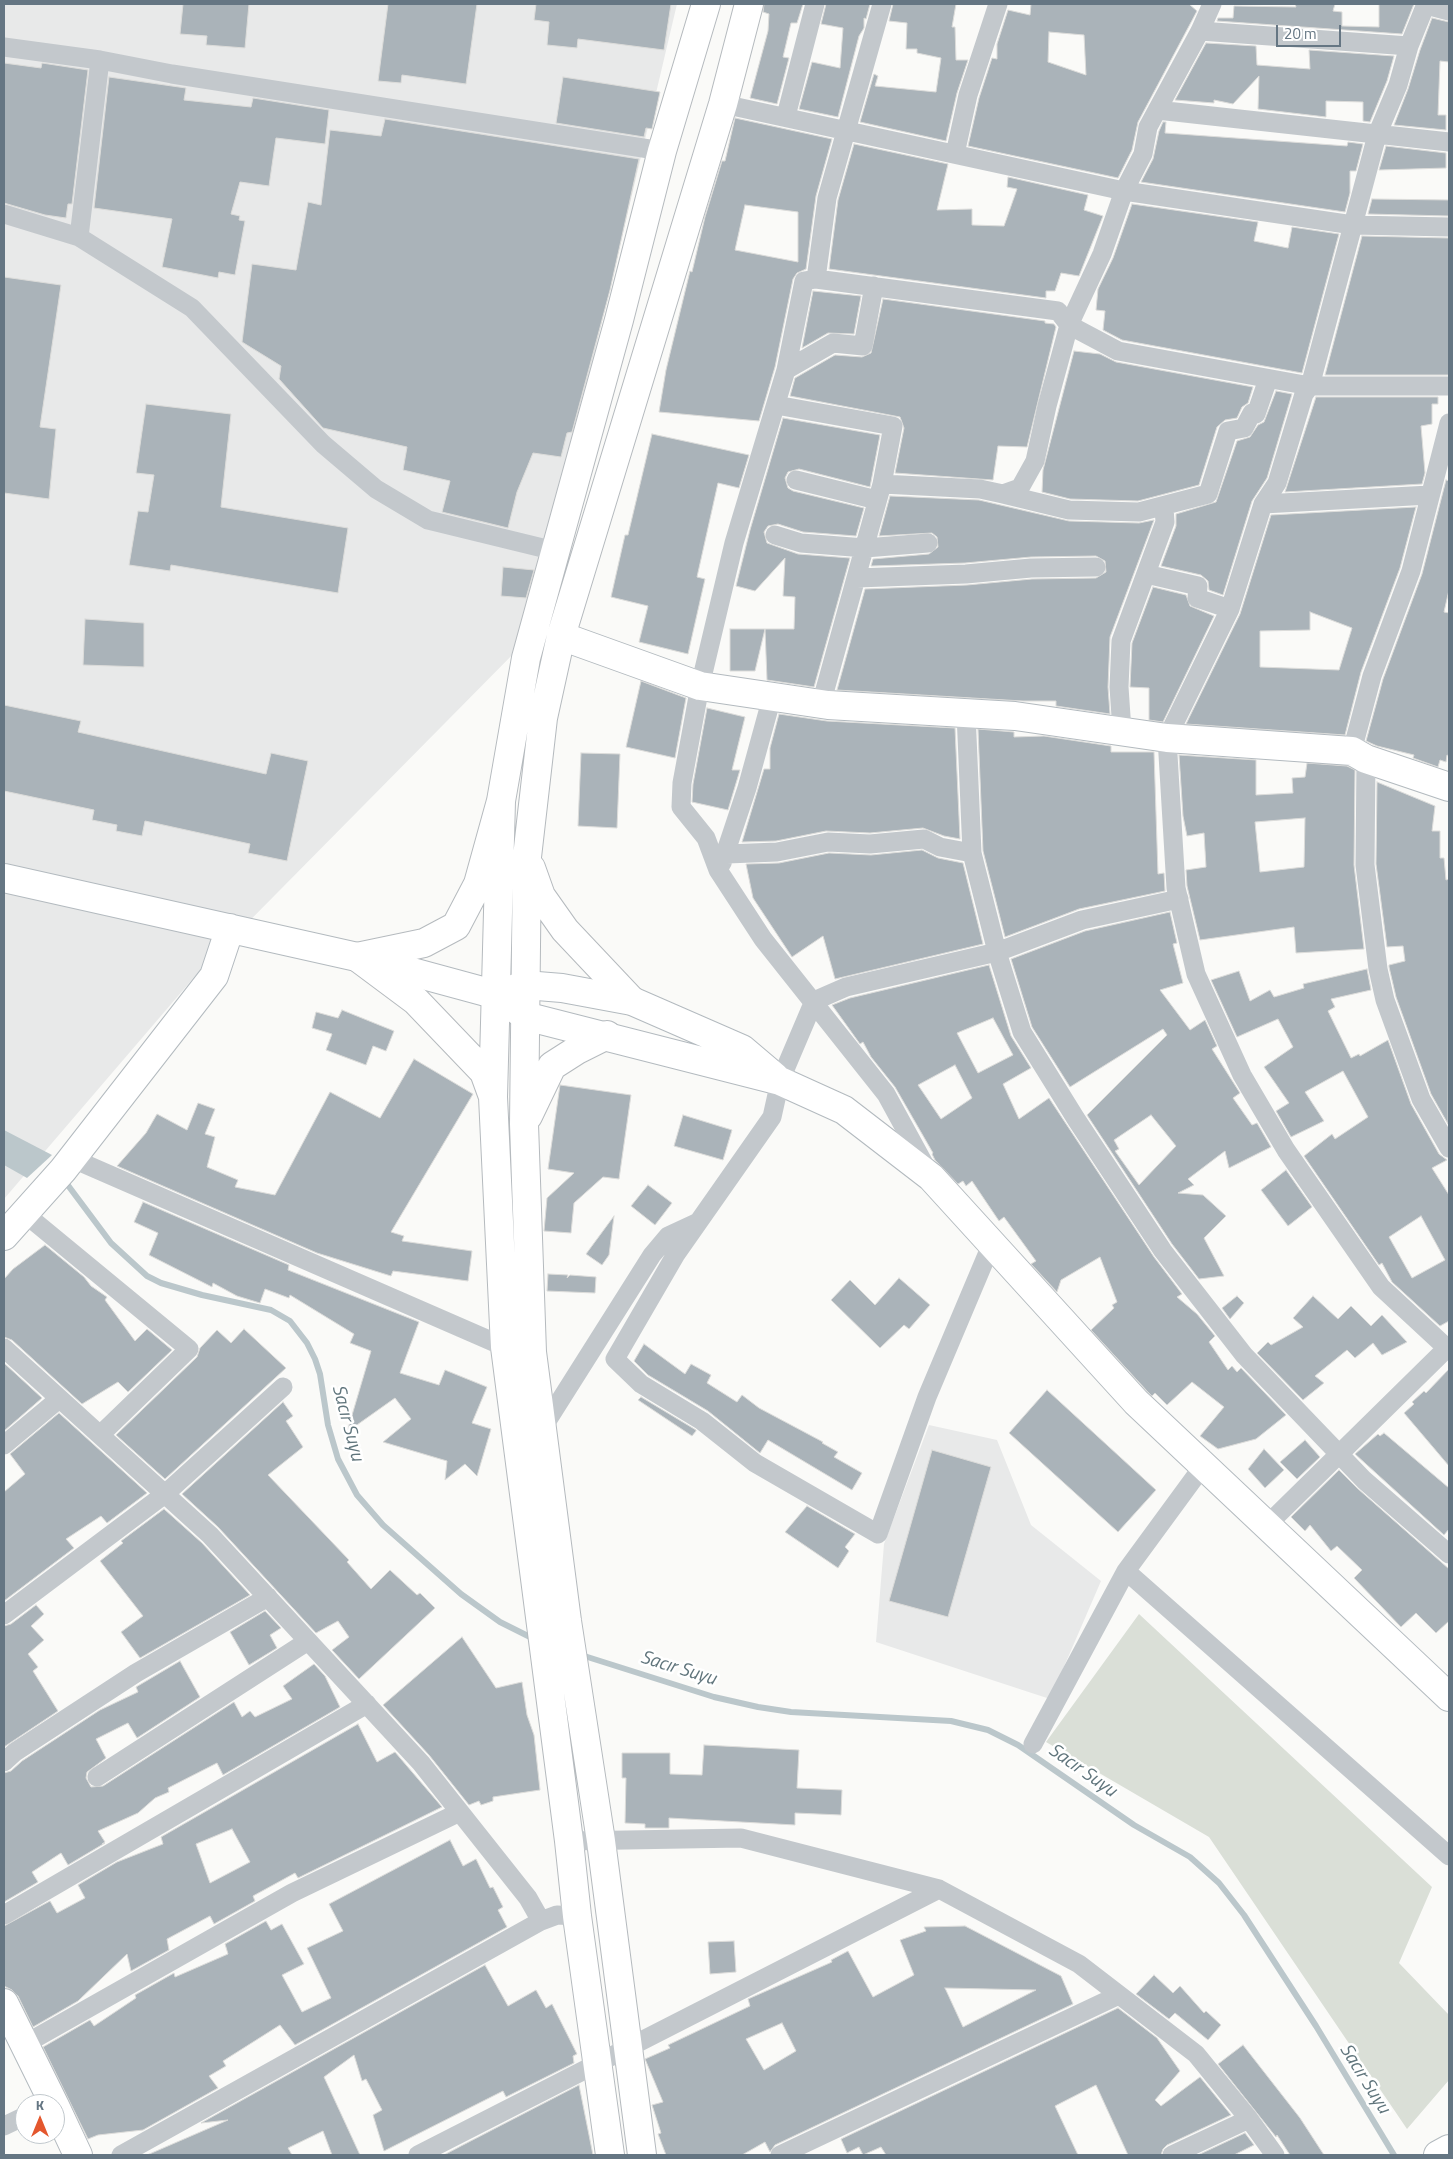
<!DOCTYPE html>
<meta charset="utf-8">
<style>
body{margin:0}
#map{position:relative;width:1453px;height:2159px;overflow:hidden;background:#fafaf8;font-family:"Titillium Web",sans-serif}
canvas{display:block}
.frame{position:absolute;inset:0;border:5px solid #657683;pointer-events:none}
.north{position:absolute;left:15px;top:2094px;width:50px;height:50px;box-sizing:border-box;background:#fff;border:1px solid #c1c8cd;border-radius:50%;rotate:0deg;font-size:14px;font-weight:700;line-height:20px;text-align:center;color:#657683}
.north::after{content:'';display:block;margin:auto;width:18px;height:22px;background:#e4572e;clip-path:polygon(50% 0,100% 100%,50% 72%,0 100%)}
.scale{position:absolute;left:1276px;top:25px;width:65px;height:22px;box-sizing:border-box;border:2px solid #657683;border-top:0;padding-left:6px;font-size:15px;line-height:18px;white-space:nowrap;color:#657683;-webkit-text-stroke:4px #fff;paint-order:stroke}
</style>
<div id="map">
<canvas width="1453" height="2159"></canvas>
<div class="frame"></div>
<div class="north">K</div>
<div class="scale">20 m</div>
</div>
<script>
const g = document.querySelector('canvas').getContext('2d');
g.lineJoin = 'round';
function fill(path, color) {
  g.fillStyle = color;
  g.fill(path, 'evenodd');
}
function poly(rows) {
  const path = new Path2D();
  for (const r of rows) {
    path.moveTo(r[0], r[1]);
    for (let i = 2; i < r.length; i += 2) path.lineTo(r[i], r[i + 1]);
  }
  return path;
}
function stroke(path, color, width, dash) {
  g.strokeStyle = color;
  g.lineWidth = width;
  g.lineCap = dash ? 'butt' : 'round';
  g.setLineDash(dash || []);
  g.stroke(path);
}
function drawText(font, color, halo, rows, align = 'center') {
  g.font = font + ' "Titillium Web",sans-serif';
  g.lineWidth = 5;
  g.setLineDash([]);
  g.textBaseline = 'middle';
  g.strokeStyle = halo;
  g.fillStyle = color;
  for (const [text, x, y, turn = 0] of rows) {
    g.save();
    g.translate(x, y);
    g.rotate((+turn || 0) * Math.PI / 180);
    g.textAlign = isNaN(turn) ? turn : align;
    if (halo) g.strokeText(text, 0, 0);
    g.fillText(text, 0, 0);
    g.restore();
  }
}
const built = poly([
 [4,4,677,4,527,640,196,975,4,1199],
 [929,1425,997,1440,1031,1525,1101,1581,1050,1699,876,1642,884,1544]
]);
const green = poly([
 [1139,1614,1432,1887,1399,1963,1449,2015,1449,2080,1407,2129,1209,1837,1046,1742]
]);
const water = poly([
 [4,1130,52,1155,27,1178,4,1165]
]);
const stream = poly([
 [64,1180,111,1243,147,1276,161,1283,202,1295,271,1310,290,1321,307,1343,315,1359,320,1374,328,1425,338,1459,357,1495,383,1525,461,1594,500,1622,536,1640],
 [578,1654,714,1697,758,1707,791,1712,951,1721,988,1730,1018,1745,1134,1825,1190,1857,1219,1883,1244,1915,1316,2026,1394,2155]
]);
const building = poly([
 [183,4,249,4,245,48,206,45,207,36,180,34,183,4],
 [388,4,477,4,466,84,402,75,401,83,378,81,388,4],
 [536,4,671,4,664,50,578,39,577,48,547,45,549,22,534,20,536,4],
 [764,4,803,4,797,23,791,23,783,57,789,58,777,104,750,98,768,31,769,14,763,12,764,4],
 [826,4,870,4,866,19,864,18,864,28,859,36,838,117,799,109,812,62,840,68,843,28,821,24,826,4],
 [893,4,956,4,952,27,955,27,956,60,968,60,957,93,946,141,860,122,874,74,878,76,875,86,936,92,941,58,917,53,917,49,906,49,907,23,889,21,893,4],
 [1031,4,1189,4,1197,11,1138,122,1132,150,1118,178,968,146,979,98,992,58,997,59,997,44,1008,10,1030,15,1031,4],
 [1049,32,1084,35,1086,75,1048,62,1049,32],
 [1295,4,1335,4,1333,11,1342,12,1342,26,1379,27,1379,4,1414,4,1402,34,1217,21,1218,18,1233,18,1234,6,1296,7,1295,4],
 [1432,18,1449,22,1449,62,1440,61,1438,115,1446,115,1446,130,1394,125,1408,89,1420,50,1432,18],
 [1206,43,1256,46,1257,65,1310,69,1309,50,1394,56,1387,81,1370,122,1363,121,1363,102,1326,101,1326,117,1258,109,1259,76,1233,104,1214,100,1214,103,1175,100,1206,43],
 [4,63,41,68,42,63,88,70,72,204,68,204,66,218,45,215,4,203,4,63],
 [109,77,186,88,184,100,251,107,253,98,329,110,325,144,276,138,269,186,240,182,231,214,240,216,239,220,245,221,235,275,219,272,218,278,162,267,172,219,94,208,109,77],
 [563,77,660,92,652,129,646,128,644,137,556,123,563,77],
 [735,118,832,139,816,196,806,269,797,273,793,279,775,367,759,421,659,412,666,370,690,271,692,272,705,217,722,161,725,161,735,118],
 [745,205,798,212,798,262,735,250,745,205],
 [385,119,639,159,610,290,572,432,567,433,561,457,533,453,517,492,508,528,442,512,450,481,403,470,407,447,323,428,279,379,281,366,242,342,252,264,296,270,308,202,321,205,330,130,381,136,385,119],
 [1163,122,1166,122,1165,133,1347,146,1348,142,1363,144,1356,171,1350,171,1350,193,1345,212,1141,182,1153,159,1159,131,1163,122],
 [854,144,948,164,937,210,972,209,972,225,1004,226,1017,189,1007,187,1008,177,1088,195,1084,210,1103,216,1079,276,1061,273,1055,291,1046,291,1046,298,829,269,838,200,854,144],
 [1386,146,1446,153,1446,168,1379,170,1386,146],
 [1372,199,1449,200,1449,216,1368,214,1372,199],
 [1132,204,1258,222,1254,241,1288,248,1292,227,1339,234,1302,373,1122,340,1103,330,1105,311,1096,310,1098,289,1113,258,1132,204],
 [1362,236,1449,238,1449,375,1325,375,1362,236],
 [4,277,61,285,40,427,56,429,49,499,4,493,4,277],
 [813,291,861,296,854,334,828,333,802,348,813,291],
 [883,299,1045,321,1045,323,1054,324,1056,327,1027,447,998,446,993,480,895,473,904,428,900,417,790,396,795,378,835,355,862,357,871,353,883,299],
 [1074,351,1100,354,1116,362,1253,387,1248,403,1242,407,1237,418,1225,420,1217,427,1199,485,1138,501,1070,499,1042,492,1043,470,1074,351],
 [1276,391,1292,394,1267,478,1252,501,1223,595,1209,590,1208,581,1201,575,1161,566,1176,526,1176,514,1216,502,1237,441,1250,437,1258,425,1264,422,1276,391],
 [1316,397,1438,397,1438,404,1432,404,1432,424,1421,426,1425,473,1422,484,1285,492,1316,397],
 [146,404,231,414,221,507,348,528,338,593,171,565,170,571,129,565,138,511,148,512,154,475,136,473,146,404],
 [783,418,880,435,870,487,799,469,788,472,785,478,788,488,793,491,864,508,856,536,803,532,778,524,768,526,764,532,767,543,798,554,850,558,814,687,767,680,765,629,794,629,795,597,783,596,785,558,755,591,736,586,750,530,783,418],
 [652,434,749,455,739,488,718,483,697,577,705,579,688,654,639,642,648,606,611,597,625,535,628,535,652,434],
 [1446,480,1449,481,1449,590,1444,612,1449,613,1449,756,1447,755,1446,762,1440,760,1438,767,1413,758,1414,755,1377,746,1366,741,1383,679,1422,574,1446,480],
 [890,496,979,500,1069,521,1139,523,1154,520,1110,637,1108,687,1110,714,1056,706,1056,701,1023,701,837,690,865,589,967,585,1032,579,1096,578,1106,572,1105,561,1096,556,1031,557,965,563,871,566,873,559,929,554,938,547,937,537,932,533,879,536,890,496],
 [1416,507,1400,568,1361,672,1345,735,1186,724,1240,614,1271,515,1416,507],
 [1310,612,1352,628,1339,670,1260,667,1260,631,1310,630,1310,612],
 [503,567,534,570,526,598,501,596,503,567],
 [1153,587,1186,595,1190,606,1214,616,1163,722,1149,720,1149,688,1130,687,1132,643,1153,587],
 [85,619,144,623,144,667,83,665,85,619],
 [730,629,765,629,755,671,730,671,730,629],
 [641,681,686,698,675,758,626,747,641,681],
 [4,705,81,721,78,732,266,774,271,753,308,761,287,861,248,853,250,844,145,821,142,836,116,831,117,825,92,820,94,810,4,791,4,705],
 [707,708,745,717,732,770,740,770,728,810,692,802,693,784,707,708],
 [779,714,827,721,955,728,960,839,944,836,923,828,870,833,826,831,776,841,742,842,764,769,770,769,770,748,779,714],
 [978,729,1014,732,1014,737,1044,736,1111,746,1111,752,1154,752,1158,874,1164,873,1165,891,1079,909,1005,937,983,851,978,729],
 [581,753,620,754,617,828,578,826,581,753],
 [1179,755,1256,760,1256,795,1293,793,1292,778,1305,777,1307,763,1347,766,1355,770,1354,865,1364,949,1296,953,1294,927,1200,940,1187,886,1186,870,1206,867,1204,833,1187,836,1183,816,1179,755],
 [1305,818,1304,867,1260,872,1255,822,1305,818],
 [1377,782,1435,806,1432,831,1440,831,1440,858,1444,858,1446,880,1449,879,1448,1124,1431,1094,1396,997,1389,967,1389,965,1405,961,1403,946,1387,947,1376,864,1377,782],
 [922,850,938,858,963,863,983,944,835,979,823,936,792,957,753,898,746,864,779,863,829,853,871,855,922,850],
 [1170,912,1177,943,1173,944,1183,983,1160,990,1190,1030,1205,1020,1217,1046,1212,1049,1240,1093,1233,1098,1252,1125,1257,1123,1271,1147,1229,1168,1225,1151,1188,1179,1194,1185,1178,1193,1203,1195,1226,1216,1204,1238,1224,1276,1199,1279,1172,1244,1087,1115,1167,1035,1163,1029,1070,1087,1032,1027,1011,959,1085,931,1170,912],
 [1151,1115,1176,1146,1139,1185,1115,1151,1119,1149,1114,1140,1151,1115],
 [989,965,1011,1036,1031,1068,1003,1084,1019,1119,1049,1098,1154,1257,1182,1294,1177,1297,1197,1314,1215,1336,1209,1342,1228,1370,1232,1366,1237,1372,1241,1368,1286,1415,1256,1439,1218,1449,1200,1436,1224,1407,1192,1382,1167,1405,1155,1393,1152,1396,1147,1391,1091,1330,1114,1308,1112,1305,1117,1302,1100,1257,1061,1280,1057,1292,1031,1264,1036,1261,1004,1217,999,1221,972,1181,966,1186,963,1181,958,1184,935,1160,932,1154,933,1153,895,1087,871,1057,863,1042,860,1044,832,1005,850,998,989,965],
 [993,1018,1013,1055,978,1073,957,1033,993,1018],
 [955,1065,972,1098,941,1119,918,1085,955,1065],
 [1367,969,1371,990,1331,999,1335,1007,1328,1011,1351,1058,1359,1054,1360,1056,1388,1040,1411,1104,1439,1154,1447,1160,1432,1168,1449,1195,1449,1321,1440,1326,1392,1282,1382,1263,1379,1265,1304,1156,1332,1134,1335,1139,1368,1117,1343,1071,1305,1092,1324,1121,1291,1137,1276,1111,1289,1103,1264,1067,1293,1047,1278,1019,1237,1037,1211,980,1239,971,1250,1001,1270,990,1274,997,1304,988,1303,984,1367,969],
 [1421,1216,1445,1260,1412,1278,1389,1237,1421,1216],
 [342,1010,394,1031,386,1051,373,1046,366,1065,326,1050,332,1034,312,1028,316,1012,338,1018,342,1010],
 [414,1059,473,1094,391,1232,404,1236,402,1241,472,1251,468,1281,393,1271,391,1276,317,1253,117,1166,146,1133,157,1114,187,1130,198,1103,215,1109,205,1134,215,1137,207,1167,238,1180,235,1187,275,1195,330,1092,380,1118,414,1059],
 [560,1085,631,1095,619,1179,603,1177,574,1203,571,1233,544,1231,547,1198,574,1173,548,1169,560,1085],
 [683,1115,732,1130,723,1160,674,1146,683,1115],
 [1286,1170,1312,1207,1288,1226,1261,1190,1286,1170],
 [648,1185,672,1203,655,1225,631,1206,648,1185],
 [143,1202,289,1265,288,1270,419,1322,400,1373,439,1385,445,1370,487,1387,472,1423,491,1429,477,1476,465,1464,445,1480,447,1461,383,1442,411,1419,395,1398,347,1432,371,1351,350,1343,354,1334,290,1295,289,1298,265,1289,260,1303,237,1296,213,1283,212,1287,149,1255,158,1233,134,1222,143,1202],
 [614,1216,609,1255,602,1265,586,1254,614,1216],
 [45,1245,84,1277,91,1286,107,1297,105,1300,135,1341,147,1329,172,1350,128,1392,118,1382,82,1404,12,1340,4,1337,4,1279,13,1269,45,1245],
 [548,1274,568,1275,567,1278,570,1275,596,1277,595,1293,547,1291,548,1274],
 [899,1278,930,1305,909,1329,904,1325,880,1348,831,1300,850,1280,875,1305,899,1278],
 [1237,1296,1244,1303,1230,1319,1222,1308,1237,1296],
 [1313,1296,1338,1319,1351,1306,1371,1326,1382,1315,1407,1342,1382,1355,1373,1343,1355,1358,1347,1350,1315,1376,1324,1383,1303,1400,1257,1353,1268,1342,1271,1345,1303,1327,1293,1318,1313,1296],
 [244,1329,286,1368,165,1479,116,1435,197,1357,200,1348,217,1330,231,1343,244,1329],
 [644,1344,685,1374,691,1364,711,1375,707,1383,737,1402,742,1395,759,1408,823,1442,822,1443,838,1452,834,1457,862,1473,852,1490,768,1440,760,1453,708,1411,648,1375,634,1361,644,1344],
 [4,1363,42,1398,4,1431,4,1363],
 [1449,1369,1449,1466,1404,1413,1414,1404,1412,1402,1424,1391,1426,1393,1449,1369],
 [1047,1390,1156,1490,1118,1532,1009,1433,1047,1390],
 [641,1397,696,1430,696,1431,692,1436,638,1400,641,1397],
 [283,1402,293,1416,286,1421,303,1447,268,1475,349,1560,347,1562,371,1589,390,1570,417,1595,420,1593,435,1608,359,1679,332,1650,349,1637,338,1621,316,1633,218,1527,182,1494,283,1402],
 [59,1413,147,1493,107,1523,101,1516,66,1539,74,1548,4,1601,4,1492,25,1474,10,1454,59,1413],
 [1384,1433,1449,1488,1449,1529,1444,1535,1355,1454,1378,1434,1380,1436,1384,1433],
 [1305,1440,1320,1457,1297,1479,1280,1462,1305,1440],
 [1264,1449,1284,1470,1265,1488,1248,1469,1264,1449],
 [932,1450,991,1467,948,1617,889,1601,932,1450],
 [1339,1470,1357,1488,1449,1569,1449,1621,1436,1633,1416,1613,1401,1627,1354,1578,1362,1570,1337,1546,1331,1551,1310,1525,1305,1531,1291,1517,1339,1470],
 [807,1506,855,1534,845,1547,849,1551,838,1568,785,1532,807,1506],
 [164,1509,202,1543,250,1595,140,1658,121,1632,143,1616,100,1561,123,1543,121,1541,164,1509],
 [36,1605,44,1614,31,1626,44,1640,28,1654,38,1667,33,1671,58,1711,4,1747,4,1626,11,1624,36,1605],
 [265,1611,281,1628,270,1635,277,1648,249,1665,230,1632,265,1611],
 [462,1637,496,1688,522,1682,527,1715,534,1735,540,1790,493,1797,493,1801,481,1805,479,1801,469,1805,429,1755,383,1705,462,1637],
 [180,1661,200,1697,137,1738,128,1723,96,1739,106,1758,87,1772,86,1778,91,1787,103,1786,234,1702,242,1717,250,1711,255,1717,292,1699,283,1686,314,1664,325,1676,340,1707,223,1775,217,1763,168,1788,169,1792,155,1798,138,1813,98,1831,105,1842,102,1844,105,1843,68,1865,61,1853,32,1872,38,1882,4,1902,4,1773,11,1771,22,1761,100,1710,138,1692,136,1687,180,1661],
 [358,1724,377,1762,395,1752,442,1807,298,1878,295,1873,253,1896,255,1901,214,1924,210,1916,167,1939,169,1950,131,1971,127,1954,78,2001,33,2027,18,1996,12,1990,4,1986,4,1926,50,1901,57,1913,85,1898,78,1885,117,1862,163,1844,161,1837,358,1724],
 [232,1829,250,1862,210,1883,196,1844,232,1829],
 [704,1745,799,1750,797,1788,842,1790,841,1815,795,1813,795,1825,669,1818,669,1828,645,1828,645,1824,625,1823,626,1778,622,1778,622,1753,670,1753,670,1774,702,1775,704,1745],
 [450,1840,463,1866,476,1859,490,1888,493,1887,503,1907,498,1910,507,1927,295,2045,280,2025,223,2061,226,2066,209,2076,218,2088,143,2130,98,2135,88,2139,43,2047,90,2020,94,2026,136,1998,135,1995,174,1973,175,1977,228,1954,225,1944,266,1921,271,1930,282,1924,304,1964,282,1975,302,2012,331,1998,307,1948,343,1931,329,1904,450,1840],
 [965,1926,1061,1976,1073,2004,775,2145,770,2152,765,2142,742,2155,666,2155,658,2134,661,2133,652,2105,663,2102,645,2059,670,2048,668,2045,750,2006,748,1999,832,1962,831,1960,848,1951,873,1997,914,1975,900,1940,926,1931,924,1927,965,1926],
 [945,1988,1036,1990,963,2027,945,1988],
 [782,2023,796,2051,764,2070,746,2039,782,2023],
 [734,1941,736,1972,710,1974,708,1942,734,1941],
 [485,1965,508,2006,536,1990,546,2008,552,2004,577,2054,573,2056,574,2063,506,2097,503,2091,384,2151,373,2115,382,2110,366,2079,362,2081,354,2055,324,2077,360,2155,332,2155,323,2131,288,2148,292,2155,147,2155,228,2120,201,2123,485,1965],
 [1154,1975,1173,1993,1180,1986,1204,2013,1206,2011,1221,2025,1208,2040,1175,2013,1169,2019,1136,1994,1154,1975],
 [1118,2008,1157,2038,1180,2071,1155,2100,1161,2106,1200,2077,1231,2115,1167,2145,1163,2149,1161,2155,1128,2155,1096,2085,1055,2106,1078,2155,886,2155,881,2147,863,2155,859,2147,847,2153,841,2139,1118,2008],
 [1243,2045,1300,2118,1324,2155,1290,2155,1277,2135,1276,2137,1218,2064,1243,2045],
 [579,2085,593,2155,444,2155,461,2146,579,2085],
 [1245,2133,1254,2145,1234,2155,1198,2155,1245,2133]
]);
const street = poly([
 [882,4,827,198,816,279,804,281,786,370,734,543,700,686,682,783,681,807,706,838,718,870,763,939,886,1094,928,1171],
 [1426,4,1409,46,1398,85,1377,135,1310,386,1304,394,1277,483,1263,504,1230,609,1167,738,1176,888,1196,974,1242,1075,1286,1150,1381,1287,1449,1350],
 [1426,5,1449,11],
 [1200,31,1409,46],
 [4,47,100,60,172,74,662,151],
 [723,104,1124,191,1353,225,1449,227],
 [1157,110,1449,142],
 [786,116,815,4],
 [955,154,968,95,998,4],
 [4,214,79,237,192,308,323,444,376,489,428,520,555,551],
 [79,237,100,60],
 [816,279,1058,311,1069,325,1118,351,1310,386,1449,386],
 [786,370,833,343,863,346,874,286],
 [776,405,893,426,882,484,821,704],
 [796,480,877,500],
 [882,484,980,489,1003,494,1020,488,1035,461,1047,406,1069,325,1102,254,1124,191,1143,154,1148,127,1200,31,1212,4],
 [1003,494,1069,510,1139,512,1208,494,1228,431,1244,428,1252,413,1256,414,1268,379],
 [1263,504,1430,495],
 [775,535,801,543,865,548,928,543],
 [1146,574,1198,586,1197,598,1230,609],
 [857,578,966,574,1031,568,1096,567],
 [966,713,972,853,997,952,1022,1032,1076,1119,1163,1251,1244,1355,1364,1480,1449,1554],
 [1122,731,1119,687,1121,641,1165,522,1164,508],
 [1352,751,1372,676,1411,571,1449,423],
 [1366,759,1365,865,1378,969,1385,1000,1421,1099,1449,1148],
 [727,854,777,852,828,842,870,844,924,839,940,847,972,853],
 [722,863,747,788,772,697],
 [71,1158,505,1347],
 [24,1213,189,1349,100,1435],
 [992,1243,927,1397,878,1534,755,1463,702,1421,641,1384,615,1359,676,1254,772,1117,780,1081,814,1001,846,987,997,952,1082,920,1179,899],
 [4,1348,210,1535,421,1763,528,1898,541,1921],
 [542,1429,652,1255,668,1236,696,1223],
 [4,1445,59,1399],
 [1267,1525,1449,1346],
 [1126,1571,1449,1856],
 [4,1615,165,1494,283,1387],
 [1033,1744,1126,1571,1203,1466],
 [4,1762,15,1752,136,1673,268,1597],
 [97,1777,308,1641],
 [569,1841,741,1838,939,1889,1079,1964,1196,2054,1249,2119,1275,2155],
 [4,1915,367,1704],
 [25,2044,292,1893,460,1812],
 [4,2126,25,2116],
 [121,2155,541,1921,557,1915,577,1916],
 [418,2155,939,1889],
 [780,2155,1119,1995],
 [1172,2155,1249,2119]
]);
const secondary = poly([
 [561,636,700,686,828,705,1015,716,1167,738,1352,751,1366,759,1449,787],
 [4,878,357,957,497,995,525,1016,780,1081,844,1110,931,1177,1136,1402,1449,1697],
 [504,992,525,985,562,988,632,1001,742,1049,775,1077],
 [4,1236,63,1170,214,976,230,928],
 [4,2003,54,2104],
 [55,2106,78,2155],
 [1438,2155,1449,2149]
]);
const primary = poly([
 [501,801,493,1097,505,1347,569,1841,577,1916,610,2155],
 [531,868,541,896,565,930,632,1001],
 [357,957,424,943,456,926,478,884,501,801,526,658,619,320,662,151,706,4],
 [357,957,416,1001,484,1072,492,1094],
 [528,1116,552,1066,577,1050,607,1035],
 [642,2155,601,1841,567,1621,532,1352,524,1124,527,857,543,718,561,636,723,104,749,4]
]);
const waterNames = [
 ["Sacır Suyu",347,1423,75],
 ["Sacır Suyu",678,1669,17],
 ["Sacır Suyu",1082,1771,35],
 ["Sacır Suyu",1364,2079,58]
];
fill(built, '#e8e9e9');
fill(green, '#dadfd7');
fill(water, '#bbc7cb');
stroke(stream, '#bbc7cb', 6);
fill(building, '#aab3b9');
stroke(building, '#dcdcda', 1);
stroke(secondary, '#b3babf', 30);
stroke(primary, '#b5babe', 30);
stroke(street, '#c3c8cc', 19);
stroke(secondary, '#fff', 28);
stroke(primary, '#fff', 28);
drawText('italic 19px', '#60757c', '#fff', waterNames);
</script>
